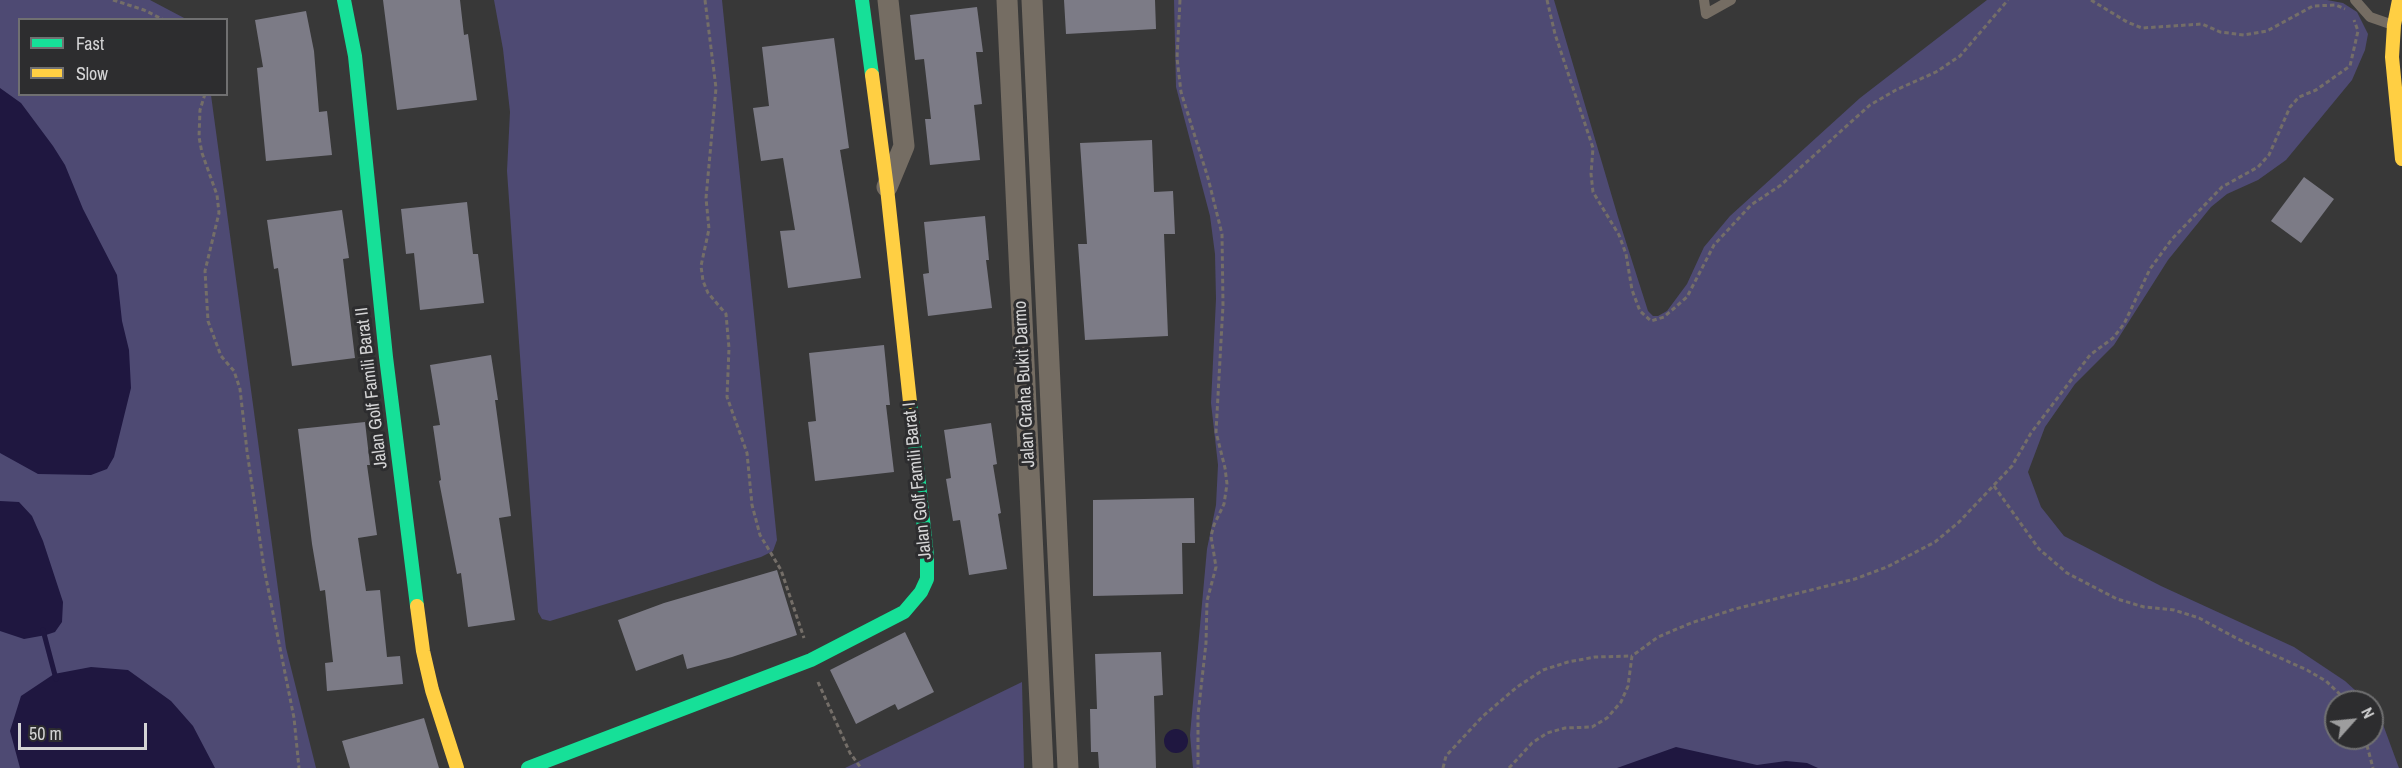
<!DOCTYPE html>
<style>
body{margin:0}
#map{position:relative;width:2402px;height:768px;overflow:hidden;background:#383838;font-family:"Archivo Narrow",sans-serif}
canvas{display:block}
.legend{position:absolute;left:18px;top:18px;width:210px;height:78px;box-sizing:border-box;background:#2d2d2f;border:2px solid #707071;margin:0;padding:8px 10px;list-style:none;font-size:18px;color:#d4d4d5}
.legend li{display:flex;align-items:center;gap:12px;height:30px}
.legend b{width:30px;border:2px solid #707071}
.north{position:absolute;left:2324px;top:690px;width:60px;height:60px;box-sizing:border-box;background:#2d2d2f;border:2px solid #707071;border-radius:50%;rotate:63deg;font-size:16px;font-weight:700;line-height:24px;text-align:center;color:#d4d4d5}
.north::after{content:'';display:block;margin:auto;width:21px;height:27px;background:#9d9d9e;clip-path:polygon(50% 0,100% 100%,50% 72%,0 100%)}
.scale{position:absolute;left:18px;top:723px;width:129px;height:27px;box-sizing:border-box;border:3px solid #d4d4d5;border-top:0;padding-left:8px;font-size:18px;line-height:21px;white-space:nowrap;color:#d4d4d5;-webkit-text-stroke:4px #2d2d2f;paint-order:stroke}
</style>
<div id="map">
<canvas width="2402" height="768"></canvas>
<ul class="legend">
<li><b style="height:8px;background:#16e098"></b>Fast</li>
<li><b style="height:8px;background:#ffcf43"></b>Slow</li>
</ul>
<div class="north">N</div>
<div class="scale">50 m</div>
</div>
<script>
const g = document.querySelector('canvas').getContext('2d');
g.lineJoin = 'round';
function fill(path, color) {
  g.fillStyle = color;
  g.fill(path, 'evenodd');
}
function poly(rows) {
  const path = new Path2D();
  for (const r of rows) {
    if (r.length === 3) {
      path.moveTo(r[0] + r[2], r[1]);
      path.arc(r[0], r[1], r[2], 0, 2 * Math.PI);
      continue;
    }
    path.moveTo(r[0], r[1]);
    for (let i = 2; i < r.length; i += 2) path.lineTo(r[i], r[i + 1]);
  }
  return path;
}
function stroke(path, color, width, dash) {
  g.strokeStyle = color;
  g.lineWidth = width;
  g.lineCap = dash ? 'butt' : 'round';
  g.setLineDash(dash || []);
  g.stroke(path);
}
function drawText(font, color, halo, rows, align = 'center') {
  g.font = font + ' "Archivo Narrow",sans-serif';
  g.lineWidth = 6;
  g.setLineDash([]);
  g.textBaseline = 'middle';
  g.strokeStyle = halo;
  g.fillStyle = color;
  for (const [text, x, y, turn = 0] of rows) {
    g.save();
    g.translate(x, y);
    g.rotate((+turn || 0) * Math.PI / 180);
    g.textAlign = isNaN(turn) ? turn : align;
    if (halo) g.strokeText(text, 0, 0);
    g.fillText(text, 0, 0);
    g.restore();
  }
}
const green = poly([
 [0,0,150,0,186,19,20,20,20,94,211,95,286,648,316,768,0,768],
 [494,0,722,0,777,540,773,551,761,557,550,621,542,619,538,612,507,171,510,112,503,49],
 [1174,0,1554,0,1618,217,1648,311,1653,316,1658,316,1667,311,1687,284,1704,247,1730,216,1860,98,1987,0,2327,0,2343,3,2357,12,2368,34,2365,50,2352,80,2286,160,2258,180,2227,194,2211,207,2168,260,2114,345,2075,384,2045,427,2028,472,2041,507,2064,536,2161,586,2294,647,2345,681,2368,702,2336,702,2336,738,2372,738,2372,705,2378,711,2399,768,1193,768,1190,735,1207,549,1216,505,1218,465,1211,403,1216,299,1215,254,1210,216,1176,87],
 [1022,682,1024,768,845,768]
]);
const water = poly([
 [0,88,21,103,53,146,65,165,83,209,117,275,122,321,129,350,131,388,114,457,107,469,91,475,38,474,0,453],
 [0,501,19,502,32,516,43,541,63,602,62,622,55,632,46,635,24,639,0,631],
 [91,667,128,670,171,701,193,726,215,768,20,768,10,731,21,696,54,674],
 [1176,741,12],
 [1676,747,1757,765,1786,761,1807,763,1818,768,1617,768]
]);
const stream = poly([
 [43,630,56,679]
]);
const building = poly([
 [383,0,460,0,464,35,468,34,477,100,397,110],
 [1064,0,1155,0,1156,29,1066,34],
 [977,7,983,52,976,52,982,104,974,105,980,160,930,165,925,119,931,119,924,59,915,60,910,15],
 [306,11,314,51,319,112,327,111,332,155,266,161,257,68,263,67,255,20],
 [834,38,849,148,840,150,861,278,788,288,780,231,795,230,783,158,761,161,753,108,769,106,762,47],
 [1152,140,1154,192,1173,191,1175,234,1164,234,1168,336,1085,340,1078,244,1087,244,1080,143],
 [2304,177,2334,199,2301,243,2271,221],
 [467,202,473,254,478,254,484,303,420,310,414,253,406,254,401,209],
 [342,210,349,258,343,259,355,358,292,366,278,268,274,269,267,220],
 [985,216,989,260,986,260,992,308,928,316,923,274,929,273,924,222],
 [884,345,890,405,886,405,894,472,815,481,808,422,816,421,809,353],
 [491,355,498,400,495,400,511,516,499,518,515,620,468,627,461,573,457,574,439,481,441,480,433,426,440,425,430,365],
 [365,422,370,465,367,465,377,535,358,538,366,591,380,590,387,657,400,656,403,684,327,691,325,663,333,662,325,590,320,591,312,544,298,429],
 [991,423,997,464,993,465,1001,513,998,514,1007,569,969,575,960,520,953,521,946,479,951,478,944,430],
 [1194,498,1195,543,1182,543,1183,594,1093,596,1093,500],
 [777,570,797,635,732,657,687,669,683,654,636,671,618,620,664,603],
 [905,632,934,692,898,710,895,704,856,724,830,670],
 [1161,652,1163,695,1154,696,1156,768,1099,768,1098,752,1091,752,1090,709,1097,709,1095,654],
 [424,718,439,768,350,768,342,741]
]);
const path = poly([
 [113,0,144,10,164,20],
 [705,0,716,88,706,198,709,229,701,266,703,281,708,293,726,314,729,348,727,397,747,453,752,505,760,535,781,570,804,638],
 [1180,0,1177,58,1181,92,1208,178,1222,234,1223,305,1216,432,1225,468,1227,484,1224,504,1214,525,1211,536,1216,567,1207,601,1206,643,1198,715,1198,768],
 [1547,0,1555,34,1593,148,1591,174,1593,192,1619,235,1626,254,1632,290,1640,311,1651,321,1664,317,1687,297,1714,245,1751,205,1781,185,1870,105,1896,90,1936,72,1960,56,2008,0],
 [2091,0,2127,22,2142,28,2202,24,2220,32,2244,35,2267,31,2313,6,2336,5,2345,9],
 [205,94,200,110,199,137,202,153,217,195,219,213,205,271,208,321,221,356,234,371,240,389,247,451,264,568,294,718,299,768],
 [1994,486,2039,549,2067,573,2117,599,2144,607,2174,610,2199,618,2238,639,2307,670,2326,681,2348,702],
 [818,682,850,753,861,768],
 [2365,738,2373,768],
 [1443,768,1446,756,1482,717,1517,687,1543,670,1568,662,1595,657,1632,656],
 [1509,768,1532,743,1547,733,1565,728,1592,727,1607,718,1621,702,1628,686,1632,656,1658,637,1691,623,1735,609,1855,579,1887,567,1935,542,1959,522,2012,466,2031,433,2090,355,2113,338,2124,324,2150,269,2172,239,2222,187,2258,167,2269,155,2290,107,2299,97,2316,90,2350,66,2358,31,2354,20]
]);
const lane = poly([
 [1704,0,1706,14,1731,0],
 [2355,0,2370,17,2393,25]
]);
const street = poly([
 [1007,0,1043,768],
 [1032,0,1068,768],
 [887,187,904,146,888,0]
]);
const fast = poly([
 [344,0,355,56,386,357,417,606],
 [862,0,872,75],
 [528,768,811,660,904,612,921,592,927,579,927,556,910,402]
]);
const slow = poly([
 [2399,0,2394,25,2392,57,2402,159],
 [872,75,887,188,910,402],
 [417,606,423,651,432,690,457,768]
]);
const streetNames = [
 ["Jalan Graha Bukit Darmo",1025,384,-93],
 ["Jalan Golf Famili Barat II",372,388,-97],
 ["Jalan Golf Famili Barat I",918,481,-96]
];
fill(green, '#4e4a73');
fill(water, '#1f1740');
stroke(stream, '#1f1740', 5);
fill(building, '#7c7b86');
stroke(path, '#746e68', 3, [4.5, 3]);
stroke(lane, '#756d63', 10);
stroke(street, '#756d63', 21);
stroke(fast, '#16e098', 14);
stroke(slow, '#ffcf43', 14);
drawText('18px', '#d4d4d5', '#2d2d2f', streetNames);
</script>
